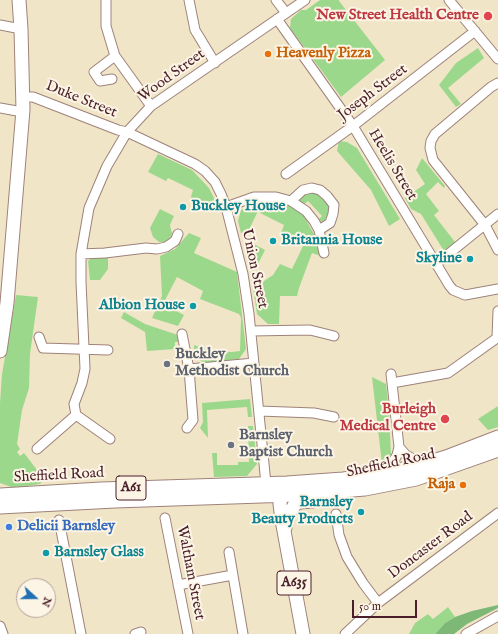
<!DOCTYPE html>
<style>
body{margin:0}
#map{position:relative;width:498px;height:634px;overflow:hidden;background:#f1e5c8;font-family:"IM FELL English",serif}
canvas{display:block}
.north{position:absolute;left:16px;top:578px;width:40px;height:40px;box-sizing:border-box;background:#fcf5e5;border:1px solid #b59f9b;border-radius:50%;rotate:111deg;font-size:11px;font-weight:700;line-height:16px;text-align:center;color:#4a1f2b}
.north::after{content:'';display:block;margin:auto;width:14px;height:18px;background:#1f6fb2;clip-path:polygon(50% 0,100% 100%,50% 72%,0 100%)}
.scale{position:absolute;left:352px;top:600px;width:65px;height:18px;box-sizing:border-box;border:2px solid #4a1f2b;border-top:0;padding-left:5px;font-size:12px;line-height:14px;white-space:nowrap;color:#4a1f2b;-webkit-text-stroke:3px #fcf5e5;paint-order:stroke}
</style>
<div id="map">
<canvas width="498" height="634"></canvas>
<div class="north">N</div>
<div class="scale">50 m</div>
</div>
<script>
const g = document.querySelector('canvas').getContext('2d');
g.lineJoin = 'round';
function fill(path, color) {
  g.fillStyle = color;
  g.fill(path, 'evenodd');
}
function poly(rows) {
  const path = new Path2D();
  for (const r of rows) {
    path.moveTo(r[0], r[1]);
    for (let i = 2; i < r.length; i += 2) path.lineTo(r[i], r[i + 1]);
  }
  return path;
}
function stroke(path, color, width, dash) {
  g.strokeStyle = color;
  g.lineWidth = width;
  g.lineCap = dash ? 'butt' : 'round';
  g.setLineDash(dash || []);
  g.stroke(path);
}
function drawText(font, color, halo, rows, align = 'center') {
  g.font = font + ' "IM FELL English",serif';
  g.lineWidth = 4;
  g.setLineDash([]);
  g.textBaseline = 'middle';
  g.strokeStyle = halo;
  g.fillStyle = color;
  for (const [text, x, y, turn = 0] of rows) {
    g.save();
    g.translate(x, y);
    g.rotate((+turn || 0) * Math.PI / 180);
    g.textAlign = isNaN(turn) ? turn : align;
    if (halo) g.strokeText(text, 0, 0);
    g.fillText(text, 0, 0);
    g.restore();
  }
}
const green = poly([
 [320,0,339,0,339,1,385,60,341,97,290,28,291,19,301,10,306,10],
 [478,48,484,58,448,88,461,104,456,107,439,85,456,63],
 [339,141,347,142,357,148,400,219,389,226,371,190,337,151],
 [158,154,192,170,209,188,217,204,214,212,190,200,193,190,168,178,166,181,148,172],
 [422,158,445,186,444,188,438,182,426,194,439,211,434,215,455,242,444,251,421,214,411,209,405,198,425,184,416,170],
 [313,192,319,192,329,205,329,212,325,220,320,222,318,220,322,216,308,201,303,205,299,200,302,196],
 [275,201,291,206,302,213,314,234,322,252,321,256,312,253,299,288,297,296,280,296,279,324,268,324,257,314,252,280,255,277,264,281,273,275,280,264,292,269,304,244,281,233,284,225,260,213,265,202],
 [248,207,258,211,247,234,241,233,238,221,241,210],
 [160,209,174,216,170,225,172,234,168,242,159,242,153,237,150,228],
 [189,233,201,238,194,253,237,272,246,349,239,359,203,363,194,354,194,345,212,351,232,352,240,351,241,318,239,314,200,299,203,291,177,277,163,304,184,315,178,326,152,318,162,296,160,256,175,249],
 [246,240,265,250,257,266,250,268,244,244],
 [108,256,108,269,100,280,90,280,88,261,92,258],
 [16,295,38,297,30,354,29,388,22,410,17,444,20,449,17,452,20,456,24,453,44,479,40,484,14,488,0,483,0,403,2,374],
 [124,312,145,324,178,335,180,342,175,342,175,349,147,351,145,332,121,318],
 [372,377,386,384,389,411,391,456,382,464],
 [250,399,252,417,248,417,247,407,207,410,208,438,200,428,203,422,202,403],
 [498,406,498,427,488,430,478,419],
 [248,426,253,426,257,464,247,476,214,477,212,453,217,453,217,465,238,465,238,462,249,462],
 [448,607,455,617,445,623,435,634,409,634,415,623,428,614,433,619]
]);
const forest = poly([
 [498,605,498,608,467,624,454,634,435,634,445,623,455,617,472,611]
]);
const minor = poly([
 [106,0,106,26,115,56,151,106],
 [189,0,195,30,215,63],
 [276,0,286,13],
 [449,0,498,59],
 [277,19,353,126,449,285,453,290,465,295,498,289],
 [0,25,21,29],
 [112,79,100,81,94,72,115,56],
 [498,83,491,87,435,134,431,141,430,148,433,160,485,225,498,250],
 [24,97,33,97,118,130,127,132,195,164,205,171,215,182,221,194,226,207,243,274,249,314,266,484],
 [0,108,17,111,23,110],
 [286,174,353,126,475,31],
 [291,201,303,190,312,188,320,190,327,196,334,205,333,214,330,223,319,230],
 [226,207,254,197,276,197,291,201,306,211,314,221,319,230,324,253],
 [81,254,105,253,146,248,157,249,166,247,175,241,178,234],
 [436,264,498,214],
 [251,331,310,330,334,336],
 [182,334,189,369],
 [39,337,43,348,108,350],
 [392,383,448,373,497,338,498,311],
 [259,411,314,413,334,417],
 [187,428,193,420,189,369,254,363],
 [110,439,76,415,74,404,82,383,85,369,81,282,81,254,89,208,107,166,127,132,151,106,305,0],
 [399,447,406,455,423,464],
 [37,449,76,415],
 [382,474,392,464,397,455,399,447,391,374],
 [336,514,339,535,347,557,363,583,378,603],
 [165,518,188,634],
 [59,520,81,634],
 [229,552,243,634],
 [178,585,233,575],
 [0,626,3,634],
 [135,634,141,632],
 [345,634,378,603,498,513],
 [466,634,498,616]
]);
const highway = poly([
 [0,351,7,303,23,110,21,29,19,0],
 [284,488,281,495,280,504,282,520,303,634],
 [0,495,101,489,287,483,343,479,382,474,423,464,446,457,498,437],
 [0,507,115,501,291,495,365,489,416,479,498,450],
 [285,528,287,518,295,504,300,502,313,501]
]);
const markers = [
 [488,16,5,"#e0444e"],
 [268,54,4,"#e8710a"],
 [183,207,4,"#0f9aa8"],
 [273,241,4,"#0f9aa8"],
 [470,259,4,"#0f9aa8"],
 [193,306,4,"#0f9aa8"],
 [167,364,4,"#6b7280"],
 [445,419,5,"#e0444e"],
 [231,445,4,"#6b7280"],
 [463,485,4,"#e8710a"],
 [361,512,4,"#0f9aa8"],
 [9,527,4,"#3f7fe0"],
 [46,553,4,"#0f9aa8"]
];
const shields = [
 [131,488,30],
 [294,583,34]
];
const shieldNames = [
 ["A61",131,488],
 ["A635",294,583]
];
const healthNames = [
 ["New Street Health Centre",479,16],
 ["Burleigh",436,410],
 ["Medical Centre",436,427]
];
const foodNames = [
 ["Heavenly Pizza",276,54],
 ["Raja",455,485,"right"]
];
const streetNames = [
 ["Wood Street",172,76,-36],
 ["Joseph Street",373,93,-37],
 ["Duke Street",81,100,22],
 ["Heelis Street",392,165,59],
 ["Union Street",254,269,78],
 ["Sheffield Road",391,464,-12],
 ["Sheffield Road",59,476,-3],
 ["Doncaster Road",431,546,-37],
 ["Waltham Street",190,573,79]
];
const cultureNames = [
 ["Buckley House",191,207],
 ["Britannia House",281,241],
 ["Skyline",462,259,"right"],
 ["Albion House",185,306,"right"],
 ["Barnsley",353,503,"right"],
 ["Beauty Products",353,520,"right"],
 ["Barnsley Glass",54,553]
];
const worshipNames = [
 ["Buckley",175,355],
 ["Methodist Church",175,372],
 ["Barnsley",239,436],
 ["Baptist Church",239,453]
];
const shopNames = [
 ["Delicii Barnsley",17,527]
];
fill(green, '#9cd88b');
fill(forest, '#7db877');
stroke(minor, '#9e827a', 11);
stroke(highway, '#9e827a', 15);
stroke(minor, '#fff', 9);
stroke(highway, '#fff', 13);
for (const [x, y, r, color] of markers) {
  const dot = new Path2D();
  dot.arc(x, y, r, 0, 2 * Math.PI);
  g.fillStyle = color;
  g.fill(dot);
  stroke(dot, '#fcf5e5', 1.5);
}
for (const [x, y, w] of shields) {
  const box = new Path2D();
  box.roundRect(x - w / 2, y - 12, w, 24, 3);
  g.fillStyle = '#fcf5e5';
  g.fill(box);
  stroke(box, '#4a1f2b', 1);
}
drawText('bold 14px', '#4a1f2b', null, shieldNames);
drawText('bold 15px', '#be3a42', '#fcf5e5', healthNames, 'right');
drawText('bold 15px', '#c56008', '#fcf5e5', foodNames, 'left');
drawText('15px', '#4a1f2b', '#fcf5e5', streetNames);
drawText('bold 15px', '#0d838f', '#fcf5e5', cultureNames, 'left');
drawText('bold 15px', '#5b616d', '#fcf5e5', worshipNames, 'left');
drawText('bold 15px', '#366cbe', '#fcf5e5', shopNames, 'left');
</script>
